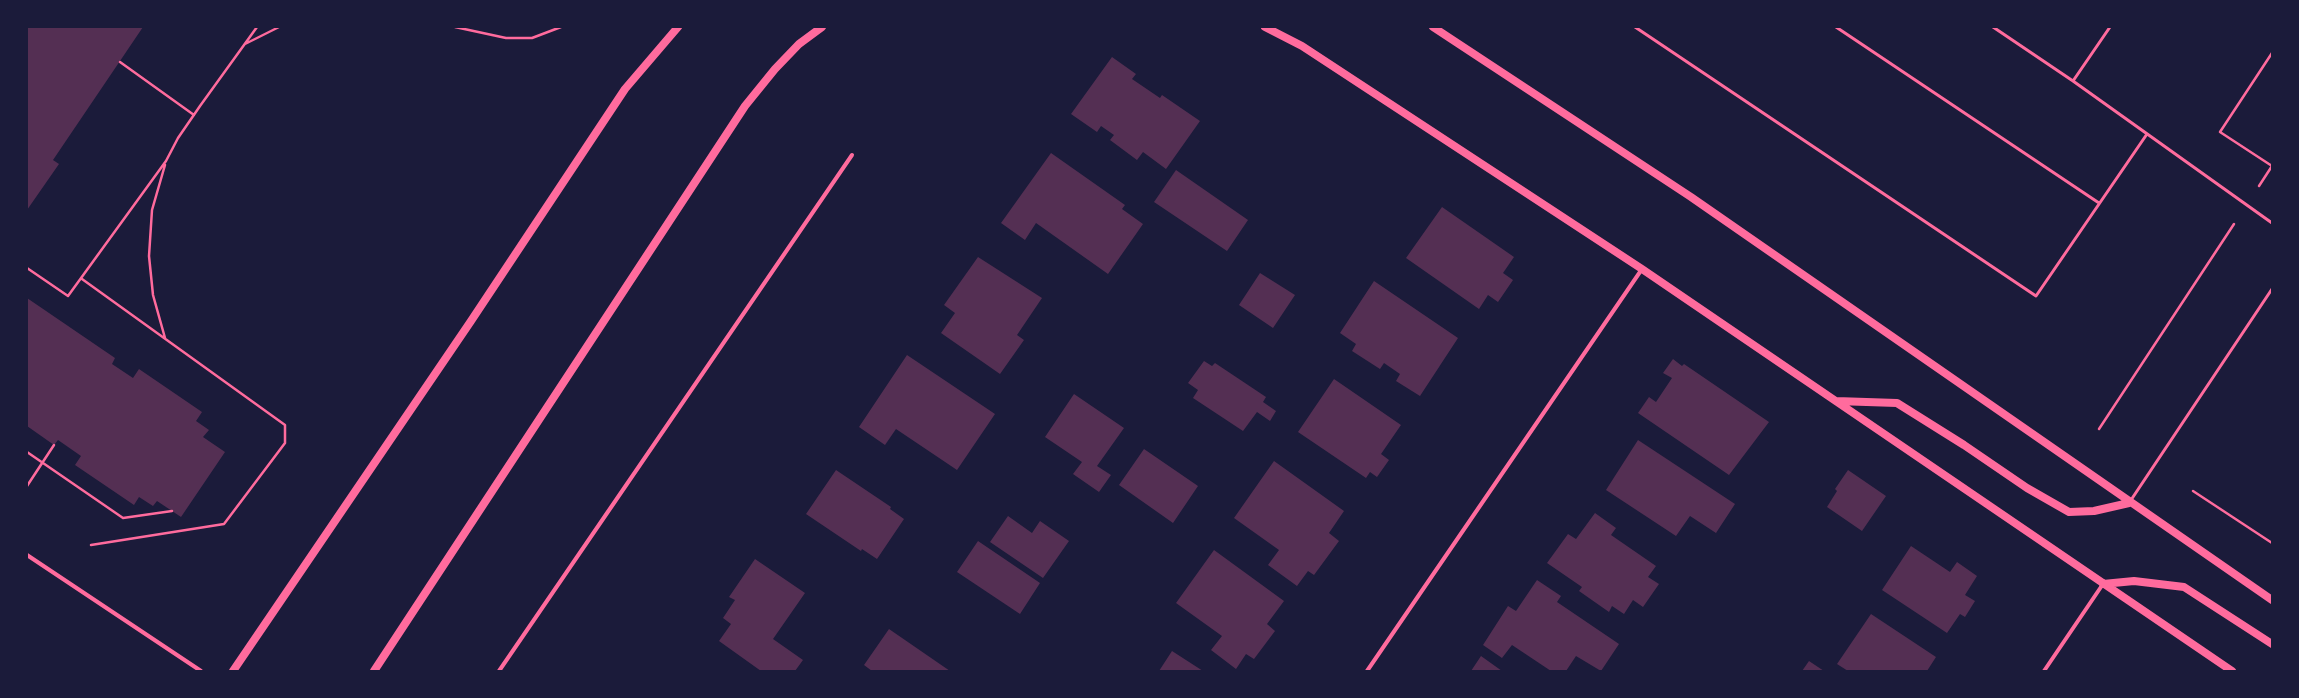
<!DOCTYPE html>
<style>
body{margin:0}
#map{position:relative;width:2299px;height:698px;overflow:hidden;background:#1b1b3a;font-family:Roboto,sans-serif}
canvas{display:block}
.frame{position:absolute;inset:0;border:28px solid #1b1b3a;pointer-events:none}
</style>
<div id="map">
<canvas width="2299" height="698"></canvas>
<div class="frame"></div>
</div>
<script>
const g = document.querySelector('canvas').getContext('2d');
g.lineJoin = 'round';
function fill(path, color) {
  g.fillStyle = color;
  g.fill(path, 'evenodd');
}
function poly(rows) {
  const path = new Path2D();
  for (const r of rows) {
    path.moveTo(r[0], r[1]);
    for (let i = 2; i < r.length; i += 2) path.lineTo(r[i], r[i + 1]);
  }
  return path;
}
function stroke(path, color, width, dash) {
  g.strokeStyle = color;
  g.lineWidth = width;
  g.lineCap = dash ? 'butt' : 'round';
  g.setLineDash(dash || []);
  g.stroke(path);
}
const building = poly([
 [27,27,143,27,53,160,59,164,27,210],
 [1112,57,1136,74,1132,79,1160,98,1162,95,1200,121,1166,169,1143,152,1137,160,1110,140,1114,135,1101,126,1097,132,1071,114],
 [1051,153,1125,205,1122,209,1143,224,1108,274,1036,223,1025,240,1001,223],
 [1176,170,1248,220,1227,251,1154,202],
 [1442,207,1514,257,1503,273,1513,280,1498,302,1488,295,1479,309,1406,258],
 [978,257,1042,298,1017,335,1024,340,1000,374,941,333,955,313,944,305],
 [1260,273,1295,295,1273,328,1239,305],
 [1374,281,1458,338,1420,396,1396,381,1400,374,1384,363,1380,369,1352,351,1356,344,1340,333],
 [27,298,115,358,112,364,133,378,139,369,202,412,196,421,209,430,203,437,225,452,181,517,157,501,153,506,139,497,134,505,75,465,81,456,58,440,54,445,27,426],
 [907,355,995,414,957,470,896,429,885,445,859,427],
 [1673,359,1682,366,1684,364,1769,422,1729,475,1638,413,1649,397,1656,402,1672,378,1663,373],
 [1204,361,1212,366,1215,363,1266,397,1263,402,1276,411,1270,421,1257,412,1243,431,1193,398,1198,390,1188,383],
 [1334,379,1401,425,1381,454,1389,460,1377,477,1370,472,1366,478,1298,432],
 [1074,394,1124,428,1097,466,1111,475,1099,492,1073,474,1082,462,1045,437],
 [1638,440,1735,504,1716,533,1690,516,1676,536,1606,490],
 [1144,449,1198,486,1173,523,1119,485],
 [1274,461,1344,511,1329,533,1339,541,1314,575,1308,571,1297,586,1268,565,1279,550,1234,518],
 [836,470,891,507,890,509,904,519,877,559,862,549,861,551,806,514],
 [1848,470,1886,496,1862,531,1827,507,1837,491,1835,489],
 [1595,513,1616,528,1611,535,1656,566,1648,577,1659,584,1643,607,1633,600,1624,614,1612,606,1609,612,1579,591,1582,587,1547,563,1568,534,1576,539],
 [1008,516,1032,533,1040,521,1069,541,1043,578,990,542],
 [978,541,1040,583,1020,614,957,572],
 [1911,546,1950,572,1957,562,1977,576,1965,595,1975,601,1965,617,1960,614,1947,633,1882,590],
 [1214,550,1284,601,1267,624,1275,631,1254,659,1246,654,1236,669,1211,650,1222,636,1176,603],
 [755,559,805,593,773,639,803,660,795,671,761,671,719,641,731,624,723,618,735,600,729,597],
 [1537,580,1561,596,1557,602,1619,644,1601,671,1576,656,1566,671,1551,671,1512,645,1502,658,1483,645,1508,606,1516,611],
 [1871,614,1936,657,1927,671,1848,671,1837,664],
 [889,629,950,671,872,671,864,665],
 [1172,651,1203,671,1159,671],
 [1481,656,1502,671,1471,671],
 [1809,661,1824,671,1802,671]
]);
const path = poly([
 [455,27,506,38,532,38,561,27],
 [245,44,279,27],
 [120,62,194,115],
 [165,165,152,210,149,256,153,295,165,338],
 [2259,186,2272,166,2220,132,2272,53],
 [27,268,68,296,166,161,178,138,200,106,257,27],
 [82,279,285,425,285,443,224,524,91,545],
 [2099,429,2234,224],
 [27,452,123,518,172,511],
 [27,486,54,445],
 [2193,491,2272,543]
]);
const service = poly([
 [1635,27,2036,296,2147,134],
 [1836,27,2099,203],
 [1993,27,2073,81],
 [2110,27,2073,81,2272,223],
 [2131,500,2272,289]
]);
const minor = poly([
 [27,555,201,671],
 [499,671,852,155],
 [1367,671,1642,269],
 [2044,671,2103,584]
]);
const secondary = poly([
 [1265,27,1302,46,1642,269,2232,671],
 [1433,27,1691,197,2272,600],
 [1836,401,1897,403,1964,445,2027,488,2069,512,2094,511,2129,503],
 [2103,584,2134,581,2184,587,2272,644],
 [233,671,471,321,625,89,678,27],
 [374,671,745,106,775,69,799,44,822,27]
]);
fill(building, '#542f53');
stroke(path, '#ff6b9d', 2.5);
stroke(service, '#ff6b9d', 3);
stroke(minor, '#ff6b9d', 4);
stroke(secondary, '#ff6b9d', 8);
</script>
